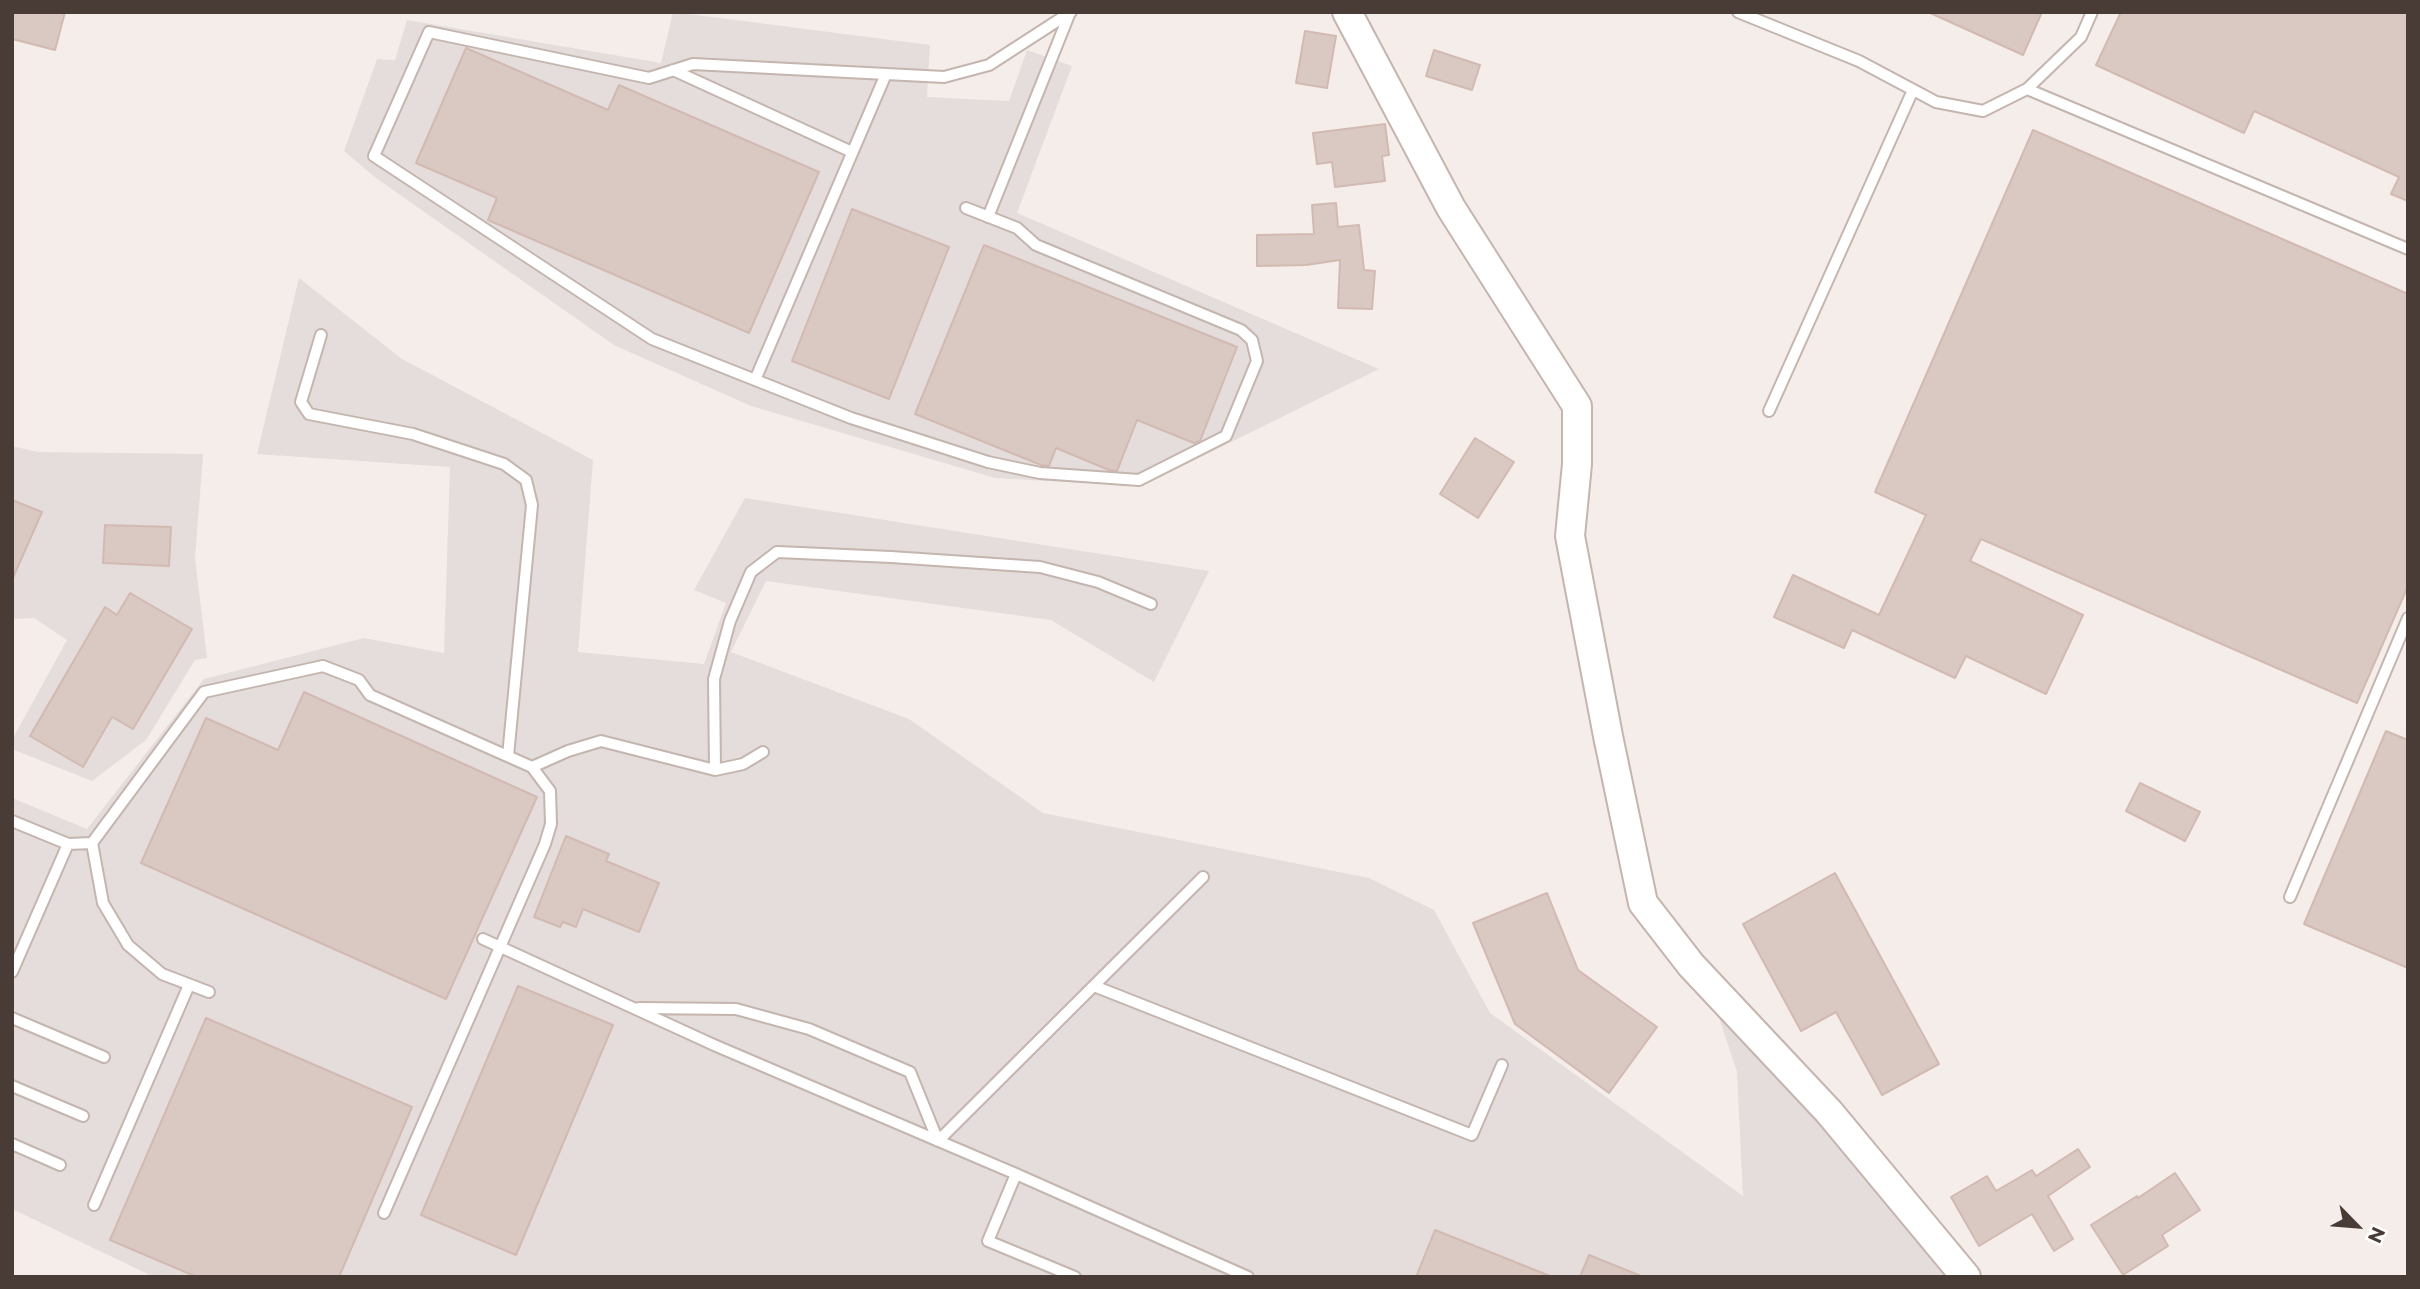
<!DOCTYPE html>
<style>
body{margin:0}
#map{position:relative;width:2420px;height:1289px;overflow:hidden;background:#f5edea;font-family:Montserrat,sans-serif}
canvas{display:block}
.frame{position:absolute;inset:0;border:14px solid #493c37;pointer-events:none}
.north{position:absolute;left:2322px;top:1191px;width:70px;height:70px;-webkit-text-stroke:5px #fff;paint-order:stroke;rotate:115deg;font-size:19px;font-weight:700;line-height:28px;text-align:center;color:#493c37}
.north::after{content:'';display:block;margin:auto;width:24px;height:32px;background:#493c37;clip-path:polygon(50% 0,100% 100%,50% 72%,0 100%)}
</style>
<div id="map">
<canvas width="2420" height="1289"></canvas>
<div class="frame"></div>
<div class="north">N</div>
</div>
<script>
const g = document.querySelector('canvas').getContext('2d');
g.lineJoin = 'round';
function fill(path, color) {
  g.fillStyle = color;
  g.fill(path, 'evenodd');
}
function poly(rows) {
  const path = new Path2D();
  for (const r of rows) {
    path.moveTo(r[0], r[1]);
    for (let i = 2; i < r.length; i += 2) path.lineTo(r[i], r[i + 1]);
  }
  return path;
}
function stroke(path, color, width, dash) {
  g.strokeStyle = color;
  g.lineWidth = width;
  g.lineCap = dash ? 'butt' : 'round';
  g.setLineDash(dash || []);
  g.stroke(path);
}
const industrial = poly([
 [673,12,930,45,927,97,1009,101,1027,50,1072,66,1017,213,1379,369,1142,486,995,478,751,406,614,345,376,178,344,151,377,59,395,60,407,20,661,63],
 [299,278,402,359,593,460,578,652,704,664,726,603,694,590,745,498,1209,571,1154,682,1051,620,766,581,731,652,909,719,1043,813,1369,878,1434,910,1490,1013,1743,1196,1737,1072,1714,1003,1806,1103,1950,1277,154,1277,12,1209,12,798,87,829,204,679,364,638,444,653,450,467,257,454],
 [12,446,38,452,203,454,195,558,207,658,195,660,146,740,92,781,12,749,12,740,67,640,34,618,12,619]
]);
const building = poly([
 [12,12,65,12,55,50,12,39,12,12],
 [1928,12,2042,12,2023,55,1928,12],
 [2121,12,2408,12,2408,201,2391,194,2399,177,2254,111,2244,133,2096,65,2121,12],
 [1305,31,1336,36,1327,88,1296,83,1305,31],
 [466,48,608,110,619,85,819,172,749,333,488,220,497,198,416,163,466,48],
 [1434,50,1480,65,1472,90,1426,76,1434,50],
 [1385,124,1389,155,1382,156,1385,181,1335,187,1332,162,1317,164,1313,133,1385,124],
 [2033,130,2408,294,2408,586,2357,703,1981,539,1970,561,2083,615,2046,694,1966,656,1955,678,1852,630,1844,648,1774,617,1793,575,1879,615,1926,515,1875,492,2033,130],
 [1336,203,1338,227,1359,225,1364,270,1375,271,1372,309,1338,308,1340,260,1306,265,1257,266,1257,235,1314,234,1312,205,1336,203],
 [852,209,949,247,889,399,792,361,852,209],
 [984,245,1237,347,1200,441,1194,443,1137,420,1117,471,1109,470,1056,448,1049,466,1041,465,915,414,984,245],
 [1475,438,1514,462,1478,518,1440,494,1475,438],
 [12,500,42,512,12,580,12,500],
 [105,525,171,527,169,566,103,563,105,525],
 [130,593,192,629,133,729,112,717,83,767,30,736,105,607,117,615,130,593],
 [304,692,537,797,446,999,141,863,206,718,278,750,304,692],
 [2386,731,2408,740,2408,968,2304,924,2386,731],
 [2140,783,2200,812,2185,841,2126,811,2140,783],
 [566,836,609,854,606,861,659,883,639,932,583,909,576,927,563,922,560,927,534,917,566,836],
 [1835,873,1939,1064,1882,1095,1836,1012,1801,1031,1743,924,1835,873],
 [1547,893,1578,970,1657,1027,1609,1093,1515,1024,1473,923,1547,893],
 [518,986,613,1025,516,1255,421,1215,518,986],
 [206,1018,412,1107,339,1277,197,1277,110,1240,206,1018],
 [2078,1149,2090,1167,2048,1196,2073,1239,2054,1251,2032,1214,1979,1246,1951,1197,1987,1176,1996,1191,2032,1170,2036,1176,2078,1149],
 [2175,1173,2200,1210,2162,1235,2168,1246,2123,1275,2091,1225,2137,1196,2138,1198,2175,1173],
 [1435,1230,1550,1276,1550,1277,1416,1277,1435,1230],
 [1589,1255,1641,1276,1641,1277,1580,1277,1589,1255]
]);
const service = poly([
 [1738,12,1859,61,1936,102,1983,111,2027,89,2081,37,2092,12],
 [673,70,852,152],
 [2027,89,2408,249],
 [966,208,1017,228,1036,245,1241,330,1252,340,1257,361,1226,436,1139,480,1040,473,988,462,851,418,652,339,374,156,429,32,649,78,693,64,944,77,989,65,1071,12],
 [988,217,1069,15],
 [321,335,301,402,309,414,413,434,504,464,526,480,532,505,508,756],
 [755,380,886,74],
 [1769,411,1913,90],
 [532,767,568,751,601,741,715,770,743,764,763,752],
 [715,770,714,679,730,621,751,572,777,552,891,557,1040,567,1098,582,1151,604],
 [12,821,68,844,92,843,204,692,323,666,359,680,370,695,532,767,550,791,551,824,545,844,384,1213],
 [92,843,103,903,128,945,162,974,209,992],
 [2290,897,2408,618],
 [483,939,714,1045,1016,1174,1248,1277],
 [12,972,68,844],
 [1094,986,1472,1135,1502,1065],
 [639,1008,736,1009,809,1029,910,1072,938,1141,1203,877],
 [12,1018,104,1057],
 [12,1086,83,1116],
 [12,1144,60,1165],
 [1016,1174,988,1241,1075,1277],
 [94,1205,189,985]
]);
const tertiary = poly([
 [1347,12,1451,208,1577,406,1577,464,1570,536,1608,736,1643,903,1691,965,1829,1112,1966,1277]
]);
fill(industrial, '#e4dddb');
fill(building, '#dac8c2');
stroke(building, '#d2bab2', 2);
stroke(service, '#c4b5af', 14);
stroke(tertiary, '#c4b5af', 32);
stroke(service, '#fff', 10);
stroke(tertiary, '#fff', 28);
</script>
